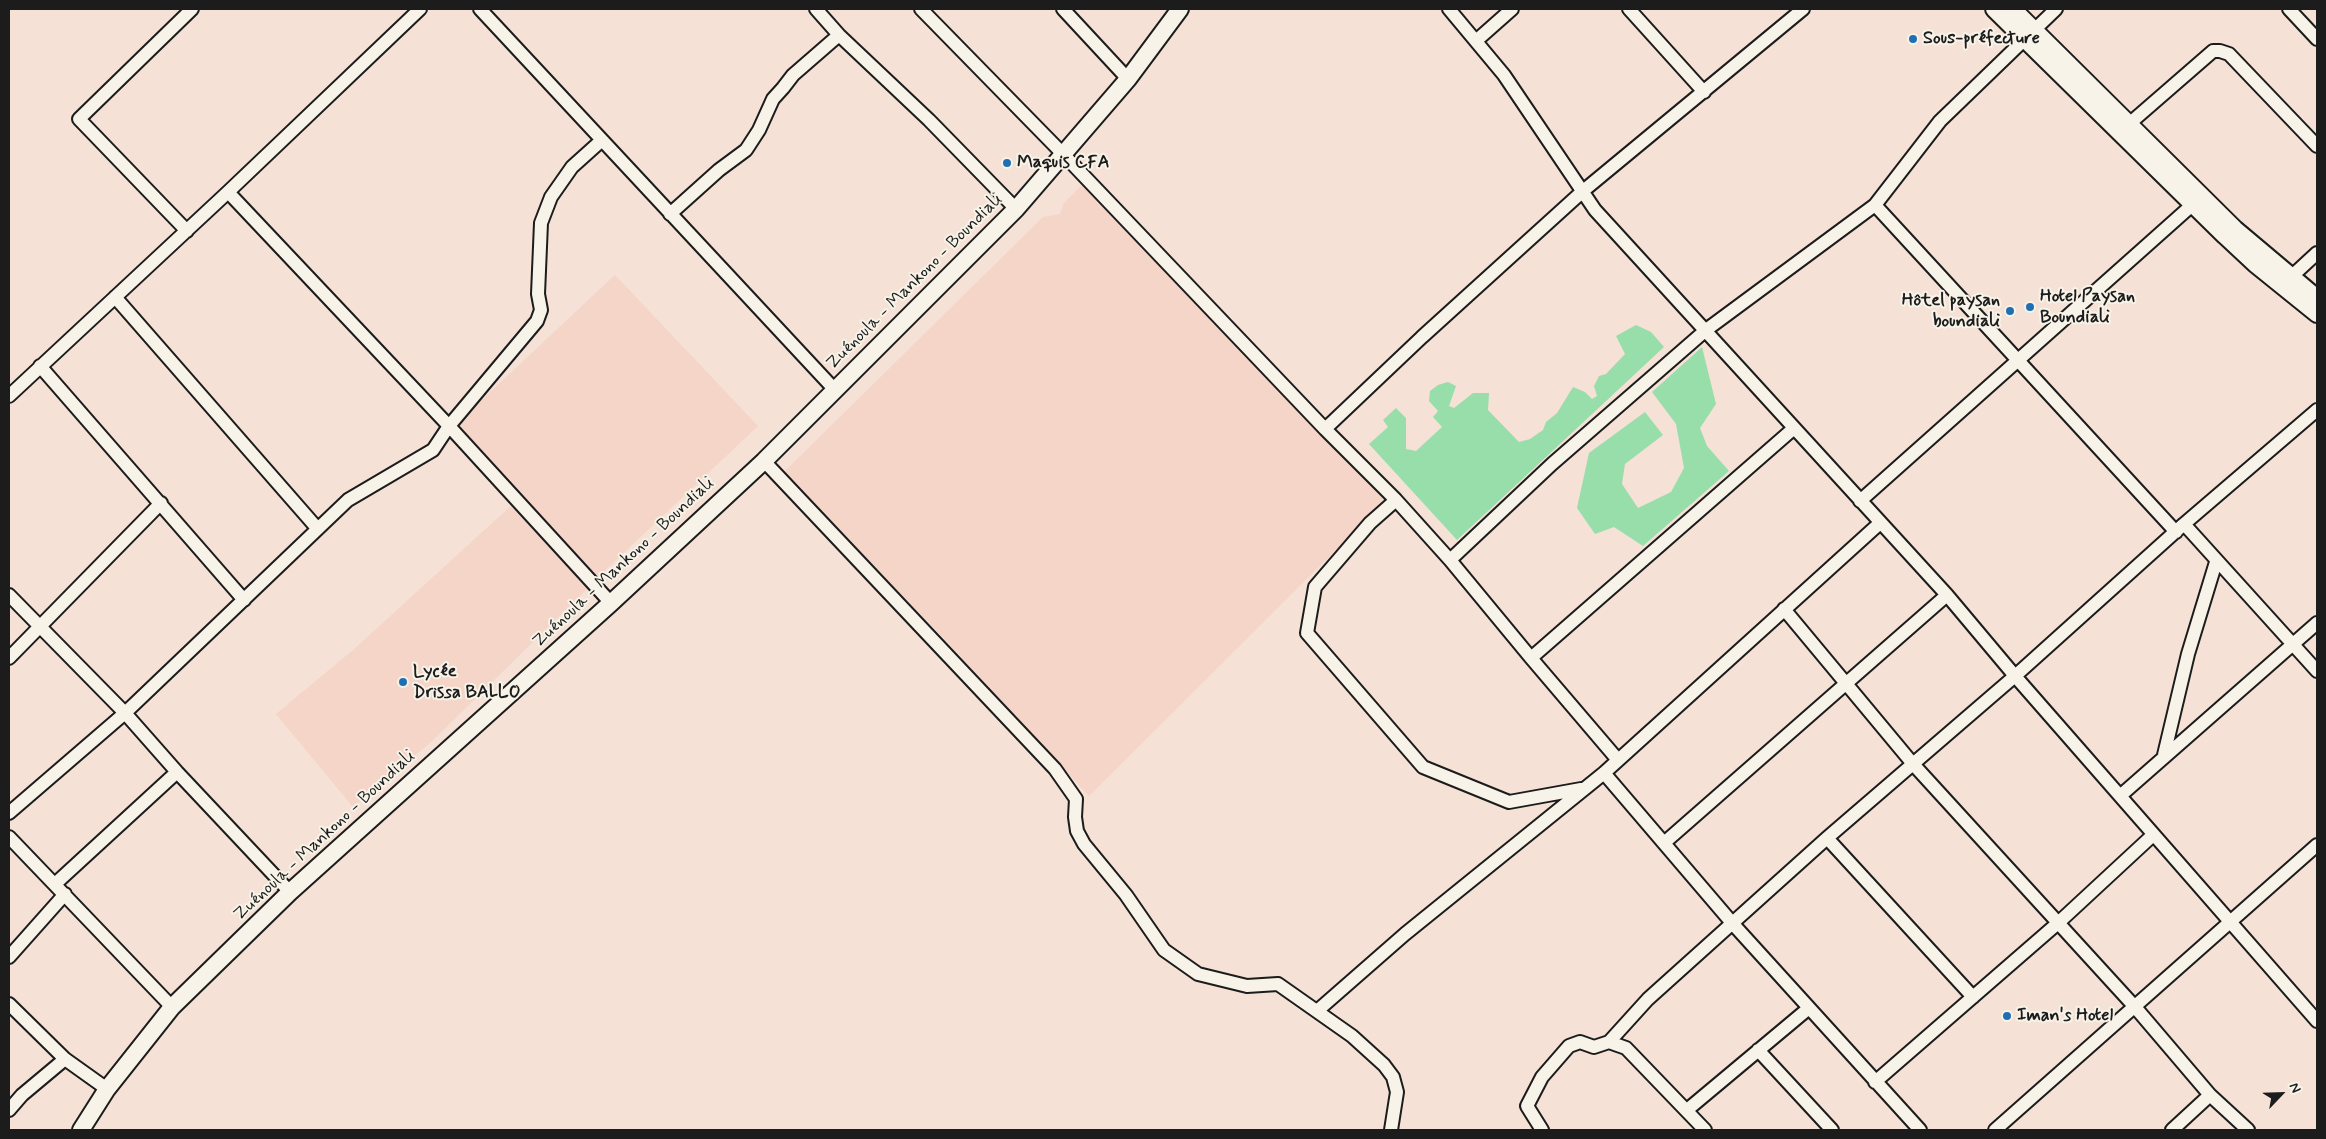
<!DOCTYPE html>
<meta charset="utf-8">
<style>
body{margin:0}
#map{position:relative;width:2326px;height:1139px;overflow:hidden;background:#f5e1d5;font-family:Mynerve,sans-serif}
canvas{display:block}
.frame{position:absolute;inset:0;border:10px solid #1c1c1c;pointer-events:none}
.north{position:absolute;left:2256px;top:1069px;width:50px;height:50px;-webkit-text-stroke:4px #f7f3e8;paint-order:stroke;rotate:66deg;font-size:14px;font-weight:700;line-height:20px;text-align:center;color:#1c1c1c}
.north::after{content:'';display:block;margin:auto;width:18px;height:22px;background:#1c1c1c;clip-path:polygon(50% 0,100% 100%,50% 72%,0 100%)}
</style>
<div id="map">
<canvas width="2326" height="1139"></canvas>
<div class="frame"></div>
<div class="north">N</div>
</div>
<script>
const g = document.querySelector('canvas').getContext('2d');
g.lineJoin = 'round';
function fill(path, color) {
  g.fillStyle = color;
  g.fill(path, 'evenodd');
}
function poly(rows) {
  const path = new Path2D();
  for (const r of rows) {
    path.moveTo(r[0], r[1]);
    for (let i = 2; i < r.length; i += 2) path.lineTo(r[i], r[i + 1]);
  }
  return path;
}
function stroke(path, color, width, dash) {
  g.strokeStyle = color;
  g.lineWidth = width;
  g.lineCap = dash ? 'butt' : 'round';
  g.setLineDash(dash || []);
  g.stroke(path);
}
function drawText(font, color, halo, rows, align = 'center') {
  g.font = font + ' Mynerve,sans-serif';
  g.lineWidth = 4;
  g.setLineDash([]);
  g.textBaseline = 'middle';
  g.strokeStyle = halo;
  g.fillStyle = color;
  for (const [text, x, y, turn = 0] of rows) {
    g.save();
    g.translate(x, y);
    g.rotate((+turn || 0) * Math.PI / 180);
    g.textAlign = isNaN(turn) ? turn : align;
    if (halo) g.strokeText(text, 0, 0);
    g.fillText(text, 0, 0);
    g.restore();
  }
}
const built = poly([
 [1083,184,1386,500,1089,796,936,630,783,473,1043,217,1060,214,1064,203],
 [615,275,758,426,597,578,456,424],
 [513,504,589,587,430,743,353,807,276,714,353,650]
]);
const green = poly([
 [1636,325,1651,332,1664,347,1457,540,1369,444,1388,427,1383,420,1396,408,1406,418,1406,449,1416,451,1442,427,1433,417,1438,411,1429,401,1430,391,1438,385,1448,382,1456,386,1449,406,1454,408,1473,393,1489,393,1488,410,1519,442,1530,439,1543,430,1546,422,1557,413,1573,387,1585,392,1592,399,1597,396,1594,386,1599,376,1606,374,1625,354,1616,336],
 [1702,347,1716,404,1700,428,1707,446,1729,471,1643,546,1614,527,1595,534,1577,508,1589,453,1645,412,1663,435,1625,464,1622,484,1638,508,1671,492,1684,468,1676,424,1652,392]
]);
const minor = poly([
 [480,9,835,390],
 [816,9,839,35,929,120,1016,209],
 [921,9,1064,155,1325,429,1396,500,1450,560,1531,658,1618,760],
 [1063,9,1128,79],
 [1449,9,1504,75,1595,210,1947,595,2015,676,2317,1021],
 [1629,9,1704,92],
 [2289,9,2317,39],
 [1477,40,1512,9],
 [2129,124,2213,51,2220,51,2229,54,2317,146],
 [228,192,449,426,611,603],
 [1875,205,2176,532],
 [670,214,719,170,746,150,759,130,773,99,783,88,793,75,839,35],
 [187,231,79,119,192,9],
 [2291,277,2317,253],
 [115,297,317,528],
 [40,366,244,600],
 [9,396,228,192,420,9],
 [1325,429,1422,337,1583,191,1803,9],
 [764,461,1055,769,1076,799,1075,817,1077,831,1084,844,1126,895,1164,950,1198,974,1247,986,1278,984,1352,1036,1384,1065,1393,1077,1397,1092,1391,1130],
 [1396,500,1370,523,1315,587,1307,633,1423,767,1509,802,1581,789],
 [1860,501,2200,198],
 [2184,524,2317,671],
 [1450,560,1552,464,1706,330,1875,205,1940,121,2056,9],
 [9,595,125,713,177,772,290,892],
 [1784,609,1913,764,2135,1007,2210,1095,2248,1130],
 [9,658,161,503],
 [1531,658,1793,429],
 [2164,755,2188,654,2216,562],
 [1604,773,1733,924,1920,1130],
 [2120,796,2317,623],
 [9,813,125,713,348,500,433,450,449,426,537,321,541,310,538,294,541,223,551,197,572,167,602,140],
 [9,837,172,1007],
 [1827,838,1973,997],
 [1664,843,1947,595],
 [55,884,177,772],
 [9,957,65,894],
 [9,1004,65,1059,107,1089],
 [1317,1011,1405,934,1604,773,1880,523],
 [1609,1042,1626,1048,1705,1130],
 [1758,1050,1832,1130],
 [1875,1082,2058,923,2153,835],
 [9,1110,22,1095,65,1059],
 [1687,1110,1809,1008],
 [1542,1130,1527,1106,1542,1077,1569,1046,1580,1042,1594,1047,1609,1042,1648,999,1827,838,2015,676,2184,524,2317,410],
 [1995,1130,2317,845],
 [2172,1130,2210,1095]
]);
const major = poly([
 [1994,9,2225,236,2255,264,2317,314],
 [2013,9,2235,229,2317,298],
 [81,1130,107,1089,172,1007,290,892,611,603,764,461,1016,209,1128,79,1180,9]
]);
const markers = [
 [1913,39,5,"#1f6fb2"],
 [1007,163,5,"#1f6fb2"],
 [2030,307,5,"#1f6fb2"],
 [2010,311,5,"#1f6fb2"],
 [403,682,5,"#1f6fb2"],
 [2007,1016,5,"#1f6fb2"]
];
const poiNames = [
 ["Sous-préfecture",1923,39],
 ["Maquis CFA",1017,163],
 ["Hotel Paysan",2040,297],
 ["Boundiali",2040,318],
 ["Hôtel paysan",2000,301,"right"],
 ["boundiali",2000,322,"right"],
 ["Lycée",413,672],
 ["Drissa BALLO",413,693],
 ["Iman's Hotel",2017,1016]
];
const streetNames = [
 ["Zuénoula - Mankono - Boundiali",915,282,-45],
 ["Zuénoula - Mankono - Boundiali",624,563,-43],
 ["Zuénoula - Mankono - Boundiali",325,836,-43]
];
fill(built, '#f4d5c8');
fill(green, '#98deab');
stroke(minor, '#1c1c1c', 16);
stroke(major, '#1c1c1c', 20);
stroke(minor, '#f7f3e8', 12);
stroke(major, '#f7f3e8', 16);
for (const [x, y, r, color] of markers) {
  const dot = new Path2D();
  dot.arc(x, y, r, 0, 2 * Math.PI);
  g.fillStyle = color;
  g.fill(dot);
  stroke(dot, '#f7f3e8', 2);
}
drawText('bold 18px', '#1c1c1c', '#f7f3e8', poiNames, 'left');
drawText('18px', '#1c1c1c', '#f7f3e8', streetNames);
</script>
